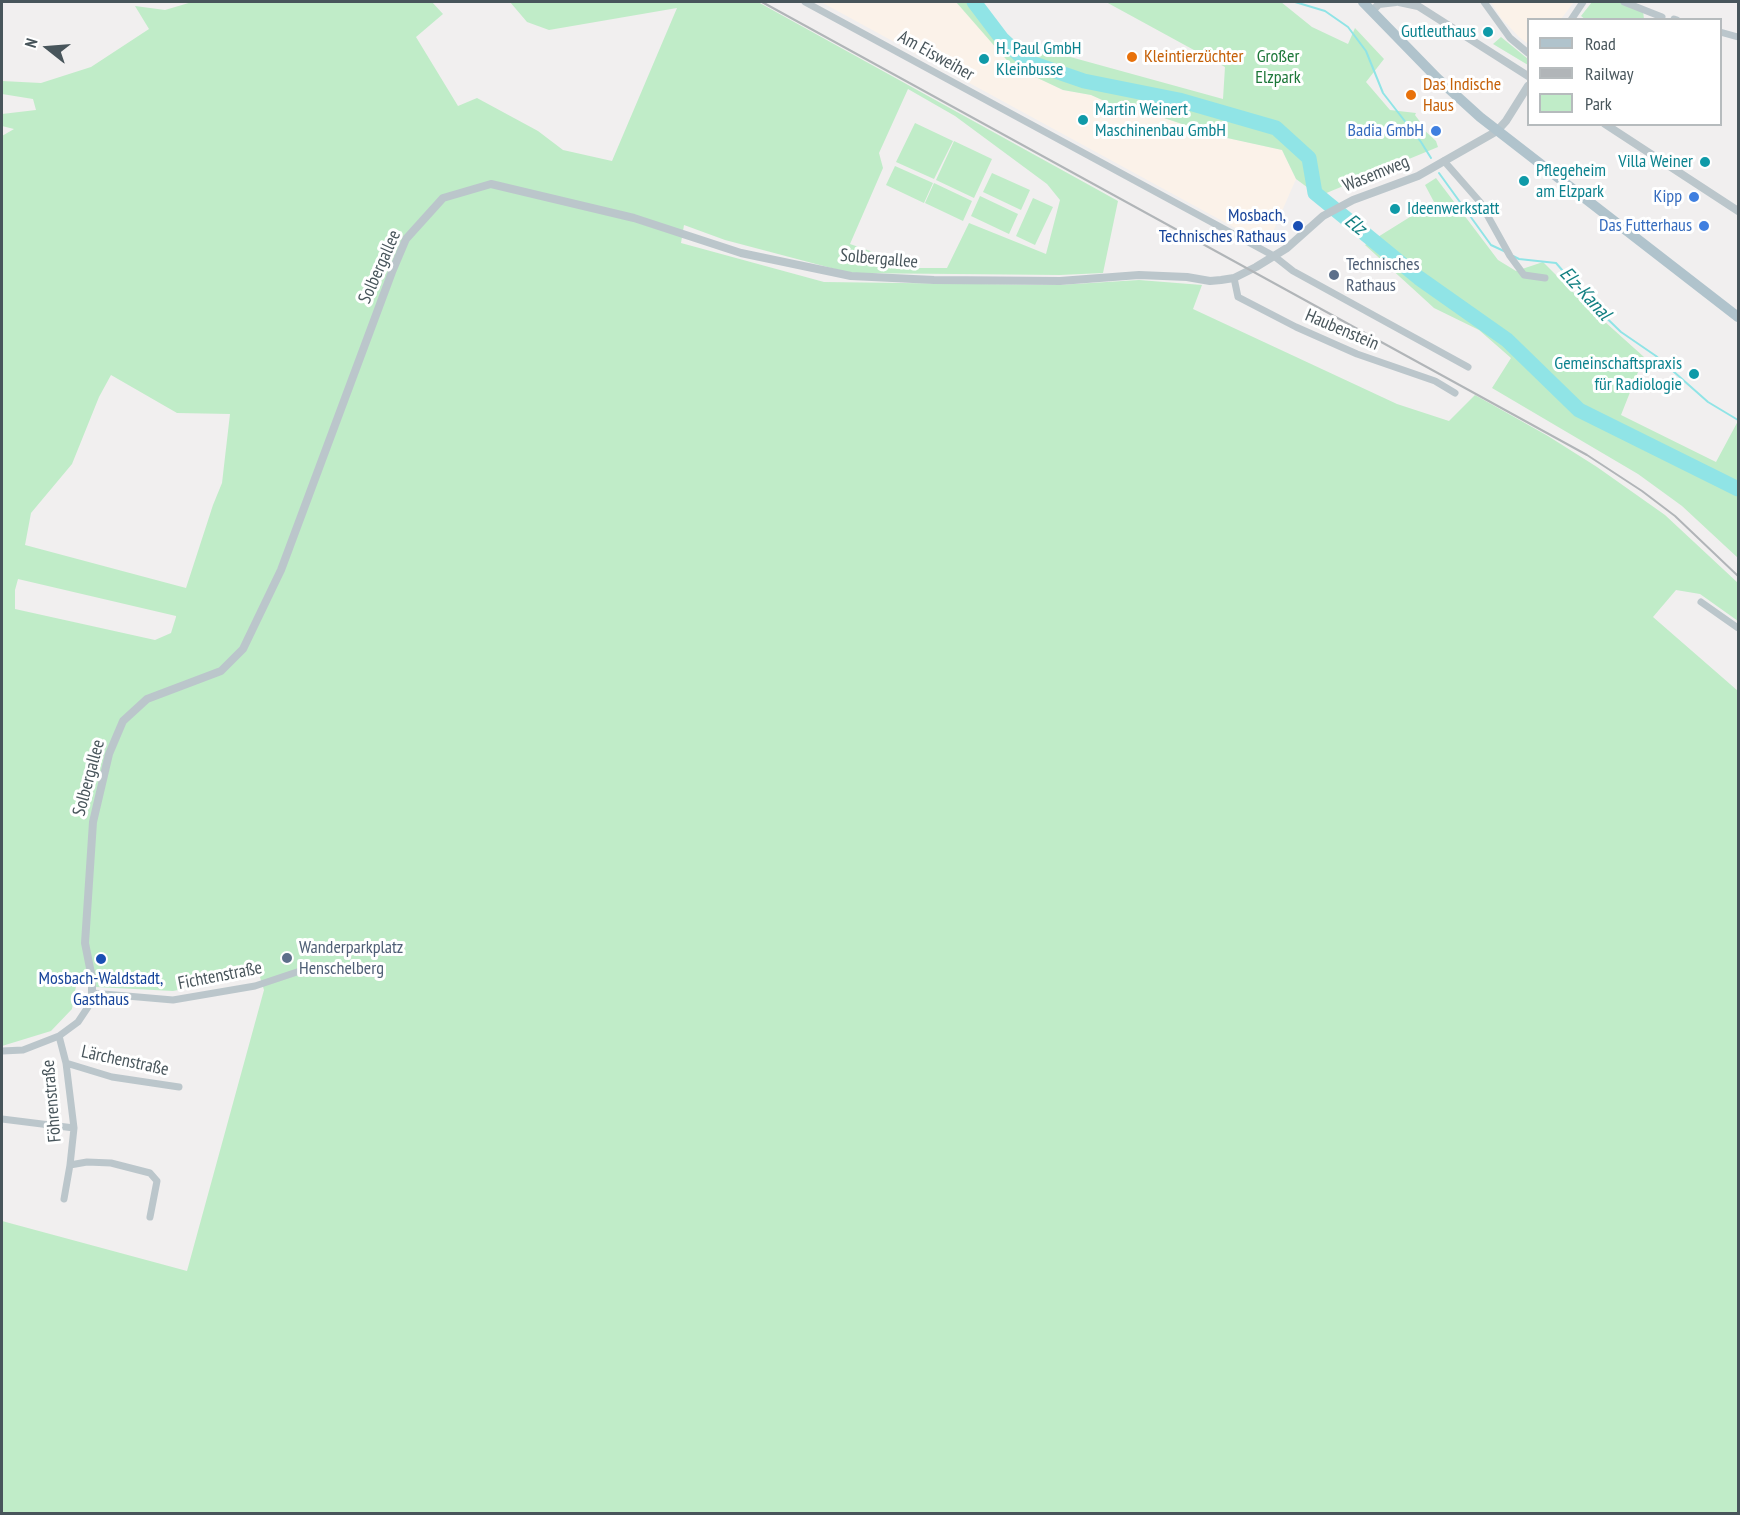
<!DOCTYPE html>
<meta charset="utf-8">
<style>
body{margin:0}
#map{position:relative;width:1740px;height:1515px;overflow:hidden;background:#f1efef;font-family:"PT Sans Narrow",sans-serif}
canvas{display:block}
.frame{position:absolute;inset:0;border:3px solid #48555b;pointer-events:none}
.legend{position:absolute;left:1527px;top:18px;width:195px;height:108px;box-sizing:border-box;background:#fff;border:2px solid #b6bbbd;margin:0;padding:8px 10px;list-style:none;font-size:18px;color:#48555b}
.legend li{display:flex;align-items:center;gap:12px;height:30px}
.legend b{width:30px;border:2px solid #b6bbbd}
.north{position:absolute;left:18px;top:18px;width:60px;height:60px;-webkit-text-stroke:4px #fff;paint-order:stroke;rotate:287deg;font-size:16px;font-weight:700;line-height:24px;text-align:center;color:#48555b}
.north::after{content:'';display:block;margin:auto;width:21px;height:27px;background:#48555b;clip-path:polygon(50% 0,100% 100%,50% 72%,0 100%)}
</style>
<div id="map">
<canvas width="1740" height="1515"></canvas>
<div class="frame"></div>
<ul class="legend">
<li><b style="height:8px;background:#b0c3cc"></b>Road</li>
<li><b style="height:8px;background:#b1b5b8"></b>Railway</li>
<li><b style="height:16px;background:#c0ecc8"></b>Park</li>
</ul>
<div class="north">N</div>
</div>
<script>
const g = document.querySelector('canvas').getContext('2d');
g.lineJoin = 'round';
function fill(path, color) {
  g.fillStyle = color;
  g.fill(path, 'evenodd');
}
function poly(rows) {
  const path = new Path2D();
  for (const r of rows) {
    path.moveTo(r[0], r[1]);
    for (let i = 2; i < r.length; i += 2) path.lineTo(r[i], r[i + 1]);
  }
  return path;
}
function stroke(path, color, width, dash) {
  g.strokeStyle = color;
  g.lineWidth = width;
  g.lineCap = dash ? 'butt' : 'round';
  g.setLineDash(dash || []);
  g.stroke(path);
}
function drawText(font, color, halo, rows, align = 'center') {
  g.font = font + ' "PT Sans Narrow",sans-serif';
  g.lineWidth = 6;
  g.setLineDash([]);
  g.textBaseline = 'middle';
  g.strokeStyle = halo;
  g.fillStyle = color;
  for (const [text, x, y, turn = 0] of rows) {
    g.save();
    g.translate(x, y);
    g.rotate((+turn || 0) * Math.PI / 180);
    g.textAlign = isNaN(turn) ? turn : align;
    if (halo) g.strokeText(text, 0, 0);
    g.fillText(text, 0, 0);
    g.restore();
  }
}
const commercial = poly([
 [821,2,956,2,984,32,1043,80,1062,90,1091,95,1111,104,1161,117,1218,136,1282,150,1296,179,1268,243,1259,241],
 [1491,2,1574,2,1561,19,1528,20,1528,44,1519,37,1501,18]
]);
const green = poly([
 [192,2,432,2,443,14,416,37,458,106,477,98,538,131,563,150,612,161,677,8,549,30,527,22,510,2,758,2,1118,201,1103,273,1060,275,850,273,725,240,684,225,681,243,824,282,1058,285,1139,280,1202,285,1193,309,1397,404,1449,421,1475,395,1548,436,1597,467,1665,515,1738,583,1738,621,1700,594,1676,590,1653,617,1738,691,1738,1513,2,1513,2,1221,187,1271,264,990,259,974,173,991,76,986,72,1009,51,1031,2,1046,2,136,14,129,2,126,2,114,36,110,33,99,2,94,2,81,41,83,91,67,149,29,135,6,165,10],
 [908,89,955,116,1047,184,1060,200,1046,254,969,223,947,268,919,268,850,244,883,168,879,153],
 [111,375,177,413,230,414,222,483,213,505,186,588,25,545,31,513,72,464,99,397],
 [18,579,176,616,176,617,171,633,155,640,15,609,15,590],
 [956,2,976,2,1005,39,1223,99,1225,67,1106,2,1281,2,1312,27,1348,44,1355,28,1384,59,1366,82,1390,110,1416,113,1415,115,1424,127,1423,129,1436,141,1438,147,1324,194,1315,193,1296,179,1282,150,1218,136,1161,117,1111,104,1091,95,1063,90,1012,66],
 [1592,2,1624,2,1643,11,1644,19,1586,20,1581,16],
 [1501,37,1528,59,1528,65,1493,44],
 [915,123,953,141,934,179,896,162],
 [954,141,992,159,974,198,936,180],
 [895,166,933,183,924,203,886,185],
 [992,173,1030,190,1021,210,983,192],
 [1436,178,1498,260,1516,271,1543,262,1584,303,1644,357,1621,415,1716,462,1738,421,1738,558,1682,506,1638,474,1492,388,1511,358,1479,330,1434,308,1365,245,1434,202,1425,185],
 [934,183,972,201,963,221,925,203],
 [980,196,1018,214,1009,234,971,216],
 [1033,198,1053,207,1035,245,1016,236]
]);
const stream = poly([
 [1295,2,1325,11,1348,27,1366,51,1383,93,1421,142,1431,158],
 [1439,173,1491,245,1506,252],
 [1513,256,1519,259,1556,263,1589,301,1621,332,1656,356,1708,402,1738,420]
]);
const river = poly([
 [974,2,1002,39,1026,61,1084,81,1179,100,1276,128,1309,158,1315,193,1419,278,1507,340,1579,410,1738,489]
]);
const minor = poly([
 [805,2,1274,256,1293,271,1468,367],
 [1484,2,1510,38,1528,53],
 [1624,2,1662,17],
 [1674,19,1677,20],
 [1571,20,1583,2],
 [1720,32,1738,37],
 [1444,161,1480,202,1510,256,1524,275,1545,278],
 [1234,278,1238,297,1296,327,1357,354,1435,381,1455,393],
 [1701,602,1738,628],
 [59,1036,66,1063,74,1128,70,1165,64,1199],
 [2,1051,23,1050,59,1036,78,1022,88,1007,92,993,173,1000,255,986,315,966],
 [66,1063,112,1077,179,1087],
 [2,1119,74,1128],
 [70,1165,87,1162,111,1163,150,1173,157,1181,150,1217]
]);
const tertiary = poly([
 [1399,2,1418,6,1528,76],
 [1372,11,1379,4,1396,2],
 [1605,124,1738,211],
 [92,993,92,978,85,943,93,822,109,754,123,721,147,699,221,671,243,649,281,570,392,272,406,239,443,198,491,184,634,218,741,253,851,276,934,280,1060,281,1139,275,1187,277,1210,281,1221,280,1234,278,1256,267,1287,248,1323,216,1353,200,1418,176,1497,131,1506,121,1528,86]
]);
const primary = poly([
 [1363,2,1437,78,1480,117,1738,317]
]);
const rail = poly([
 [762,2,1587,455,1642,491,1675,516,1738,576]
]);
const markers = [
 [1488,32,6,"#0f9aa8"],
 [1132,57,6,"#e8710a"],
 [984,59,6,"#0f9aa8"],
 [1411,95,6,"#e8710a"],
 [1083,120,6,"#0f9aa8"],
 [1436,131,6,"#3f7fe0"],
 [1705,162,6,"#0f9aa8"],
 [1524,181,6,"#0f9aa8"],
 [1694,197,6,"#3f7fe0"],
 [1395,209,6,"#0f9aa8"],
 [1298,226,6,"#1a4fb4"],
 [1704,226,6,"#3f7fe0"],
 [1334,275,6,"#5c6f8a"],
 [1694,374,6,"#0f9aa8"],
 [287,958,6,"#5c6f8a"],
 [101,959,6,"#1a4fb4"]
];
const cultureNames = [
 ["Gutleuthaus",1476,32,"right"],
 ["H. Paul GmbH",996,49],
 ["Kleinbusse",996,70],
 ["Martin Weinert",1095,110],
 ["Maschinenbau GmbH",1095,131],
 ["Villa Weiner",1693,162,"right"],
 ["Pflegeheim",1536,171],
 ["am Elzpark",1536,192],
 ["Ideenwerkstatt",1407,209],
 ["Gemeinschaftspraxis",1682,364,"right"],
 ["für Radiologie",1682,385,"right"]
];
const streetNames = [
 ["Am Eisweiher",936,56,29],
 ["Wasemweg",1376,174,-22],
 ["Solbergallee",879,259,5],
 ["Solbergallee",380,267,-66],
 ["Haubenstein",1342,330,23],
 ["Solbergallee",89,778,-75],
 ["Fichtenstraße",220,976,-11],
 ["Lärchenstraße",125,1061,12],
 ["Föhrenstraße",52,1101,-95]
];
const foodNames = [
 ["Kleintierzüchter",1144,57],
 ["Das Indische",1423,85],
 ["Haus",1423,106]
];
const parkNames = [
 ["Großer",1278,57],
 ["Elzpark",1278,78]
];
const shopNames = [
 ["Badia GmbH",1424,131],
 ["Kipp",1682,197],
 ["Das Futterhaus",1692,226]
];
const transitNames = [
 ["Mosbach,",1286,216],
 ["Technisches Rathaus",1286,237],
 ["Mosbach-Waldstadt,",101,979,"center"],
 ["Gasthaus",101,1000,"center"]
];
const serviceNames = [
 ["Technisches",1346,265],
 ["Rathaus",1346,286],
 ["Wanderparkplatz",299,948],
 ["Henschelberg",299,969]
];
const waterNames = [
 ["Elz",1355,225,39],
 ["Elz-Kanal",1585,294,47]
];
fill(commercial, '#fbf2e9');
fill(green, '#c0ecc8');
stroke(stream, '#90e4e6', 2);
stroke(river, '#90e4e6', 15);
stroke(minor, '#bbc6cb', 7);
stroke(tertiary, '#bbc6cb', 8);
stroke(primary, '#b0c3cc', 10);
stroke(rail, '#b1b5b8', 2);
for (const [x, y, r, color] of markers) {
  const dot = new Path2D();
  dot.arc(x, y, r, 0, 2 * Math.PI);
  g.fillStyle = color;
  g.fill(dot);
  stroke(dot, '#fff', 2);
}
drawText('18px', '#0d838f', '#fff', cultureNames, 'left');
drawText('18px', '#48555b', '#fff', streetNames);
drawText('18px', '#c56008', '#fff', foodNames, 'left');
drawText('18px', '#1d7739', '#fff', parkNames);
drawText('18px', '#366cbe', '#fff', shopNames, 'right');
drawText('18px', '#164399', '#fff', transitNames, 'right');
drawText('18px', '#4e5e75', '#fff', serviceNames, 'left');
drawText('italic 20px', '#158183', '#fff', waterNames);
</script>
